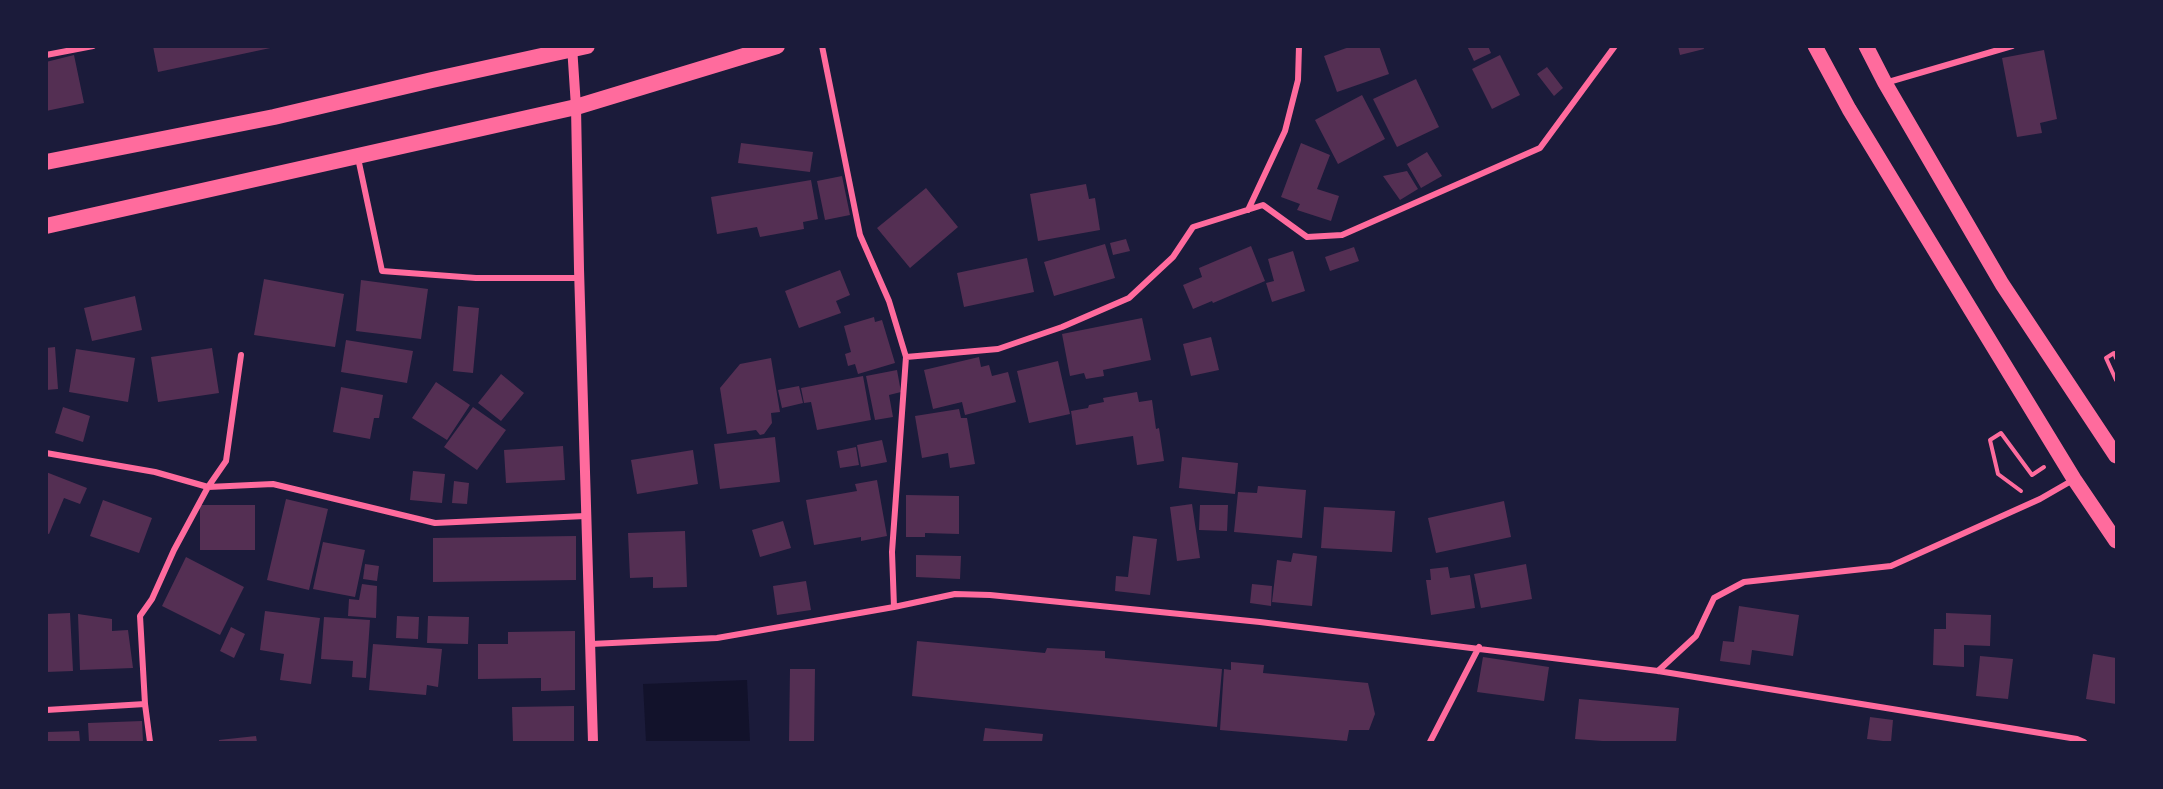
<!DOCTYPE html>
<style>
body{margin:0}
#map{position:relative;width:2163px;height:789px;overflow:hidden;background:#1b1b3a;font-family:"Golos Text",sans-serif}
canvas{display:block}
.frame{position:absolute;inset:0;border:48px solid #1b1b3a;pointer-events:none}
</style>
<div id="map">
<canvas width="2163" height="789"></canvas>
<div class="frame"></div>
</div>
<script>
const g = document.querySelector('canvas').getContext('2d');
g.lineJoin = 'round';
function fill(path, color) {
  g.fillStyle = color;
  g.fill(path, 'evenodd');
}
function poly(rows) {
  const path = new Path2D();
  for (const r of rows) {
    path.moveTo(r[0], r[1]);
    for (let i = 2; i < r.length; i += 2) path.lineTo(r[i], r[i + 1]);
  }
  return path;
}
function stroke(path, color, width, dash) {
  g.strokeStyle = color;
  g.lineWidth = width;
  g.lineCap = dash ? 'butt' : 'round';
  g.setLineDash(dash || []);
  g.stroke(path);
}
const water = poly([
 [747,680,750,742,646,742,643,684]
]);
const building = poly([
 [153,46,275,46,275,47,158,72],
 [1352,46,1379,46,1389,74,1337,92,1324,56],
 [1467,46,1488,46,1491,53,1474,61],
 [1678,46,1703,46,1704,49,1680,55],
 [2044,50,2057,119,2040,123,2042,133,2017,137,2002,58],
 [74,55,84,103,46,111,46,62],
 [1500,55,1520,95,1492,109,1472,69],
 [1547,67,1563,88,1554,96,1537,74],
 [1416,79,1439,127,1397,147,1373,99],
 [1362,95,1385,139,1338,164,1315,120],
 [741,143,813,152,810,172,738,163],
 [1301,143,1330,155,1317,189,1339,196,1331,221,1297,210,1300,204,1281,197],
 [1427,152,1442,176,1421,188,1407,164],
 [1407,171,1418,189,1400,200,1383,176],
 [842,176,850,215,825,220,817,181],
 [811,180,818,219,803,222,804,229,760,237,757,227,717,234,711,197],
 [1086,184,1089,199,1095,198,1100,230,1038,241,1030,194],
 [926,188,958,227,910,268,877,228],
 [1126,239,1130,251,1113,255,1110,243],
 [1105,244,1115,278,1054,296,1044,262],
 [1251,246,1265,281,1213,303,1212,301,1193,309,1183,285,1202,277,1199,268],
 [1354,247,1359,261,1330,271,1325,257],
 [1293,251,1305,291,1272,302,1266,283,1274,281,1268,259],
 [1027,258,1034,292,964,307,957,273],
 [840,270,850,295,836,301,841,313,799,328,785,291],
 [264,279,344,294,335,347,254,335],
 [361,280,428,289,421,339,356,331],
 [135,296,142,330,92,341,84,308],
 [458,306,479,308,473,373,453,371],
 [874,317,875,322,882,320,895,363,858,374,855,364,848,366,845,354,851,352,844,326],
 [1142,318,1151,360,1103,370,1104,376,1086,379,1084,373,1070,376,1062,334],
 [1211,337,1219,370,1191,376,1183,344],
 [346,340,413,351,407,383,341,372],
 [55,347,58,389,46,390,46,348],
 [212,348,219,393,158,402,151,357],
 [76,349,135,358,128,402,69,392],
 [979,357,981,367,989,365,992,376,1008,372,1016,402,965,415,962,402,933,409,924,370],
 [771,358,780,412,771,413,772,423,764,434,760,435,756,430,727,434,720,388,740,364],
 [1058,361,1070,414,1029,423,1017,371],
 [897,370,901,392,889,395,893,417,875,420,866,376],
 [501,374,524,393,501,421,478,403],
 [863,376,871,420,817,430,811,402,804,403,801,388],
 [436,382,470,405,447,440,412,418],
 [799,386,803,403,782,408,778,390],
 [341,387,383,395,379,418,374,418,370,439,333,432],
 [1137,392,1139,402,1152,400,1156,429,1159,428,1164,461,1137,465,1133,436,1076,445,1071,411,1088,408,1089,405,1104,402,1103,398],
 [63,407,90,416,83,442,55,433],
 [473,407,506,430,477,470,444,447],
 [959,409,961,418,967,418,975,464,950,468,948,453,922,458,915,416],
 [775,437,780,482,720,489,714,444],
 [882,440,887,462,861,467,857,445],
 [563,446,565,480,506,483,504,450],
 [856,447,859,465,840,468,837,451],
 [693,450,698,484,637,494,631,460],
 [1182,457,1238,463,1235,494,1179,488],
 [413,471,445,474,442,503,410,500],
 [46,472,87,488,80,504,64,498,49,534,46,533],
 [877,480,887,536,861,541,861,537,814,545,806,500,857,491,855,484],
 [454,481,469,483,467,504,452,503],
 [1258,486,1306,490,1302,538,1234,532,1238,492,1257,493],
 [906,495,959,496,959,534,925,533,925,537,906,537],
 [286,499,328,509,309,590,267,580],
 [103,500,152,518,139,553,90,536],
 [1504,501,1511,537,1436,553,1428,518],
 [1192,504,1200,558,1177,561,1170,507],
 [200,505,255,505,255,550,200,550],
 [1200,505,1228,505,1227,531,1199,530],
 [1324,507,1395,511,1392,552,1321,548],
 [783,521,791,548,760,557,752,530],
 [685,531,687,587,653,588,653,577,630,578,628,533],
 [576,536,576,580,433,582,433,538],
 [1133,536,1157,539,1150,595,1115,591,1116,576,1128,577],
 [323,542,365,550,355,597,313,589],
 [1293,553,1317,556,1312,606,1272,602,1277,560,1291,562],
 [916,555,961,556,960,579,916,577],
 [186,557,244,587,220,635,162,606],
 [365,564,379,566,377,581,363,579],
 [1526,564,1532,599,1481,608,1474,574],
 [1448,567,1450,578,1470,575,1475,608,1431,615,1426,580,1431,580,1430,569],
 [806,581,811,610,777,615,773,586],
 [362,584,377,586,376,618,348,616,349,599,359,600],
 [1252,584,1272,586,1271,606,1250,603],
 [1739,606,1799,615,1793,656,1752,650,1750,665,1720,661,1723,641,1734,642],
 [265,611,320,618,311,684,280,680,284,654,260,650],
 [70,613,73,671,46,672,46,614],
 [1946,613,1991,615,1990,646,1964,645,1964,667,1933,665,1934,629,1946,629],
 [78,614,112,619,112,631,128,630,133,668,80,670],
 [397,616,419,617,418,639,396,638],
 [428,616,469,617,468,644,427,643],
 [324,617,370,620,366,678,352,677,353,661,321,659],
 [231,627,245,634,234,658,220,651],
 [575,631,575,690,541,691,541,678,478,679,478,644,508,644,508,632],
 [917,641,1045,653,1047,648,1105,651,1105,658,1222,669,1217,727,912,696],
 [373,644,442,649,438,687,427,685,426,695,369,690],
 [2093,654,2116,658,2116,704,2086,699],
 [1980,656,2013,659,2008,699,1976,696],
 [1483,657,1549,667,1544,701,1477,692],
 [1231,662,1264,665,1263,673,1368,683,1375,714,1369,730,1349,730,1347,741,1220,730,1224,669,1231,670],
 [790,669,815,669,814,742,789,742],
 [1579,699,1679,708,1676,742,1616,742,1575,739],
 [574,706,574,742,513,742,512,707],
 [1870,717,1893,720,1891,742,1867,739],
 [142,721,143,742,89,742,88,723],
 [985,728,1043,734,1042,742,983,742],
 [79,731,80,742,46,742,46,732],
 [256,736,257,742,219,742,219,740]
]);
const path = poly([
 [2116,358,2114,353,2106,358,2116,380],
 [2021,491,1998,474,1990,440,2001,433,2032,475,2044,467]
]);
const minor = poly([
 [822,46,860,235,889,301,906,357,892,552,894,607],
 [46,55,93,46],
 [1885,83,2012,46],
 [358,158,382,271,476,278,579,278],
 [1248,210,1285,131,1298,80,1299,46],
 [906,357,998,349,1062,327,1129,298,1173,257,1193,227,1263,205,1307,237,1342,235,1540,148,1615,46],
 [46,453,155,472,208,487,226,461,241,355],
 [591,644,717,638,894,607,955,594,990,595,1260,622,1658,671,2077,739,2084,742],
 [1658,671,1696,636,1714,598,1744,582,1891,566,2040,499,2073,480],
 [46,710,145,704],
 [150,742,145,704,140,616,152,599,174,550,208,487,273,484,435,523,585,516],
 [1430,742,1479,647]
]);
const tertiary = poly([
 [572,46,576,107,579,269,593,742]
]);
const primary = poly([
 [1815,46,1849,109,1971,310,2074,479,2116,541],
 [1866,46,1885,83,2002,284,2116,456]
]);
const trunk = poly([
 [46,162,274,117,432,80,587,46],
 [46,226,576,107,777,46]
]);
fill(water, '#12122b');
fill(building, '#542f53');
stroke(path, '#ff6b9d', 4);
stroke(minor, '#ff6b9d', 6);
stroke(tertiary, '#ff6b9d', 10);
stroke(primary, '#ff6b9d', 15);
stroke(trunk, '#ff6b9d', 16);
</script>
